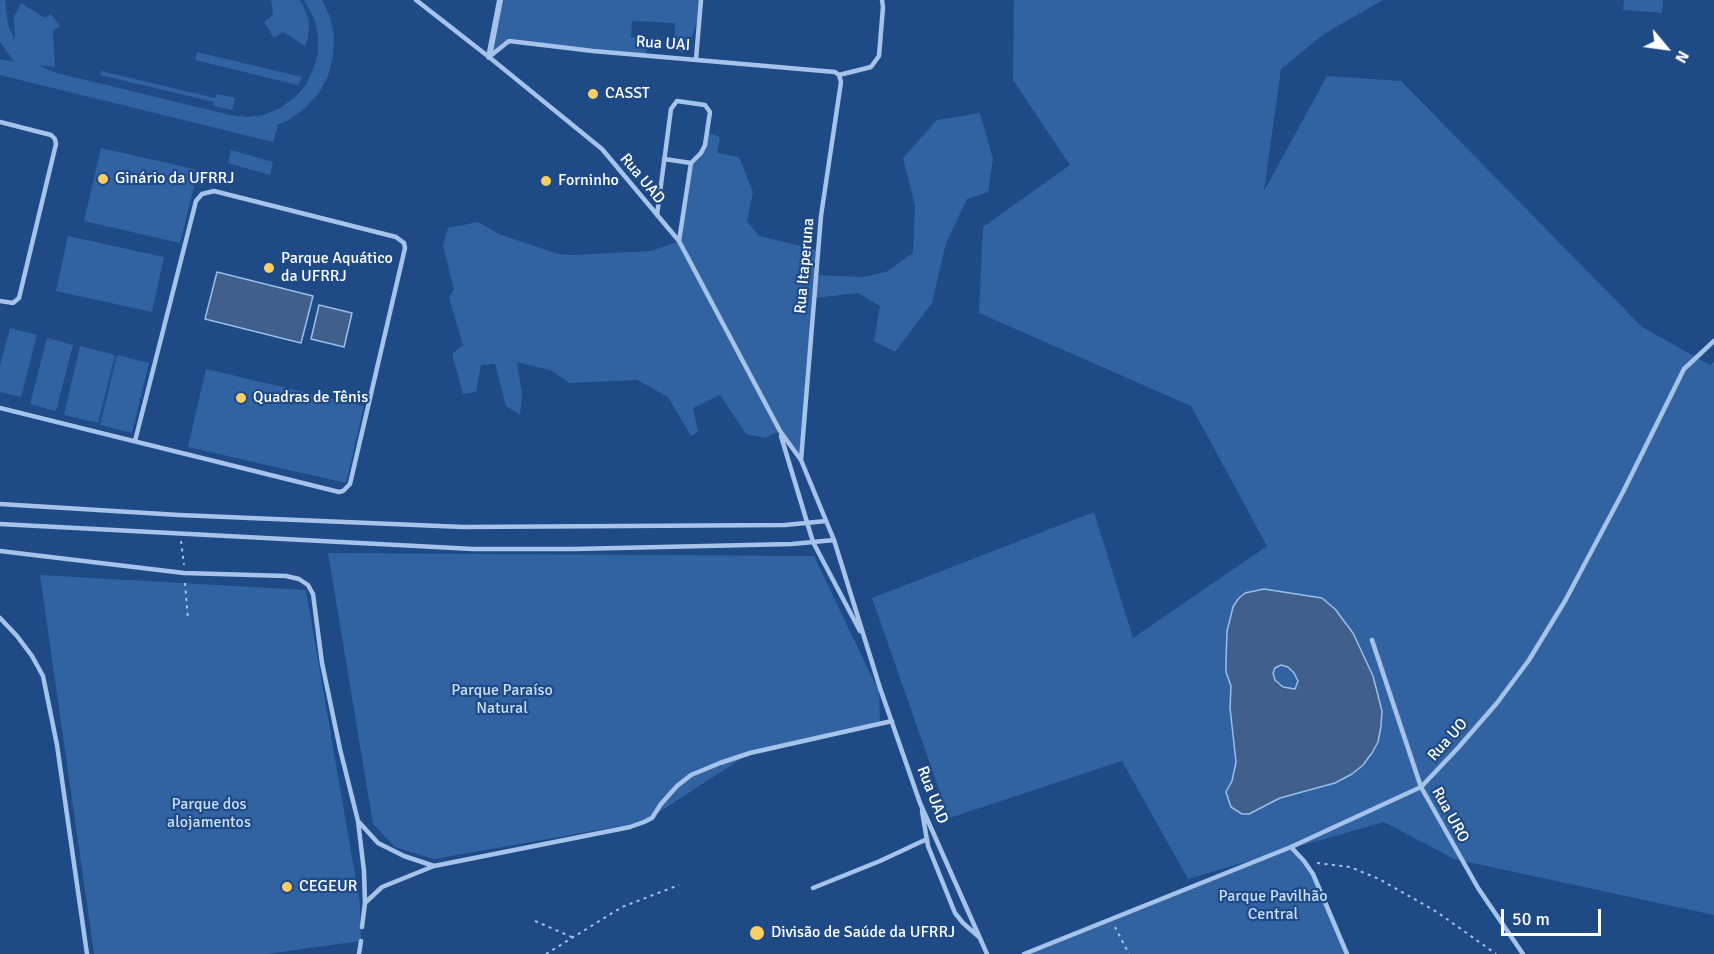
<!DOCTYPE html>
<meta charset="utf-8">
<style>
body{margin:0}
#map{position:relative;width:1714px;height:954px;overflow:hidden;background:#1e4a85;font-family:Signika,sans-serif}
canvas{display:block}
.north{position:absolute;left:1636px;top:18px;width:60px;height:60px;-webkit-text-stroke:4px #1e4a85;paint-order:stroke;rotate:119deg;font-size:16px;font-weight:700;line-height:24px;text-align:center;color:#fff}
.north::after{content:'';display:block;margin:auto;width:21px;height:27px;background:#fff;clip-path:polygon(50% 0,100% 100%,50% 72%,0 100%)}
.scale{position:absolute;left:1501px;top:909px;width:100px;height:27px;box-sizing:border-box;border:3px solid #fff;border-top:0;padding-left:8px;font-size:18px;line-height:21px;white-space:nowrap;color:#fff;-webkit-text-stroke:4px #1e4a85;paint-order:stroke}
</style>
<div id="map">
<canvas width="1714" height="954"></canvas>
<div class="north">N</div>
<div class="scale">50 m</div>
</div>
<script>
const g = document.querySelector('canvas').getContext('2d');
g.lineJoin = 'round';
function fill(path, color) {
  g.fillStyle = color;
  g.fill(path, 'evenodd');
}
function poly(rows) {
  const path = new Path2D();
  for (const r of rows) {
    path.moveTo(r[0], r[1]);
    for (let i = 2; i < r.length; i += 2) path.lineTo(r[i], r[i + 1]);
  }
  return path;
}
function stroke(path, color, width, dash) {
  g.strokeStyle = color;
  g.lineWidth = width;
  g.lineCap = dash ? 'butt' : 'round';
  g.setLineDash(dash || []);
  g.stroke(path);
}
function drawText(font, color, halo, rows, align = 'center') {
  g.font = font + ' Signika,sans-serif';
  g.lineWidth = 4.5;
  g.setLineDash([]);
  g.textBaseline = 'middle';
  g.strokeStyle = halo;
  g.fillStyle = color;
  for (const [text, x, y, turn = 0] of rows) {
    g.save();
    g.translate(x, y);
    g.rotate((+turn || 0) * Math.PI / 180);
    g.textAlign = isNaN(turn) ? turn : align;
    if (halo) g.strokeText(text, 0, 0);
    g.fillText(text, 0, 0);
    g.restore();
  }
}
const green = poly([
 [0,0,5,0,8,25,15,40,14,17,21,3,45,18,51,14,60,26,53,31,55,67,38,65,53,72,230,115,247,117,264,115,280,108,294,98,305,86,313,70,318,54,318,37,315,20,304,0,322,0,330,17,334,36,333,56,328,76,319,93,305,108,289,120,276,125,278,126,273,142,0,75,0,59,14,62,0,42],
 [271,0,299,0,303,5,309,21,308,38,305,46,283,32,274,38,264,22,273,15],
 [500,0,701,0,699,15,692,36,683,53,674,48,675,23,632,21,631,37,640,38,640,41,648,41,646,55,509,41,489,57],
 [1014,0,1383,0,1324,34,1281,69,1264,191,1327,76,1401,81,1642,327,1710,365,1714,362,1714,915,1454,859,1384,822,1293,848,1313,874,1347,954,1024,954,1266,856,1188,879,1122,761,949,818,872,598,1094,512,1133,638,1267,546,1191,406,979,313,983,227,1070,165,1013,80],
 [1624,0,1663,0,1662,13,1623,10],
 [197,52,302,77,298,85,195,60],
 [101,71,215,98,217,94,235,98,232,110,214,106,214,102,100,75],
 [980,113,993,159,988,192,967,199,946,243,932,303,895,352,874,341,880,306,858,293,814,298,801,460,780,431,765,438,746,434,720,395,693,408,698,432,691,436,668,397,637,380,570,383,550,370,517,362,522,395,520,415,506,406,495,364,481,365,476,392,463,394,452,354,463,345,449,298,454,289,443,245,448,228,478,222,499,234,558,254,572,255,651,251,679,241,691,163,701,153,707,132,720,137,717,153,739,157,753,192,747,221,759,236,818,250,816,275,862,277,886,272,913,253,915,205,903,158,937,120],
 [101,148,198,170,180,243,84,221],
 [231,150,273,162,270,175,228,163],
 [68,236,164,257,152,312,56,291],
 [10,328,37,335,21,397,0,392,0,366],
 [47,338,73,345,56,411,30,404],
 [80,346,115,355,98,423,64,415],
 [117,355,149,363,132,433,100,425],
 [206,369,364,406,346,483,188,447],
 [328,553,814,556,879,692,880,723,750,753,644,822,434,859,395,847,373,824],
 [40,575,306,590,360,904,361,941,266,954,94,954]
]);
const water = poly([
 [217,272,313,296,301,343,205,319,217,272],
 [319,305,352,313,344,347,311,339,319,305],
 [1264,589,1322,598,1335,609,1353,633,1373,676,1382,711,1381,726,1378,742,1372,753,1363,765,1352,774,1335,783,1280,798,1249,814,1242,814,1231,807,1226,792,1232,781,1236,762,1230,708,1231,686,1226,672,1226,661,1227,631,1233,607,1238,599,1245,593,1264,589],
 [1281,665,1288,667,1294,673,1298,681,1295,689,1283,687,1275,680,1273,673,1275,668,1281,665]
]);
const path = poly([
 [181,541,184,565],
 [185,583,188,619],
 [1317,863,1350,867,1379,879,1437,912,1496,954],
 [535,921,574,938],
 [1115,927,1129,954],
 [546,954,622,907,679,885]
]);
const lane = poly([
 [416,0,489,57,602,149,679,241,780,431,801,460,834,540,880,688,920,803,987,954],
 [489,57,509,41,593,51,835,72,839,75],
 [696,59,701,0],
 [839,75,871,67,879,56,883,7,882,0],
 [0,122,51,135,55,139,56,144,19,298,13,303,0,301],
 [664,159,691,163],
 [657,215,671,109,677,101,705,105,710,112,705,145,701,153,691,163,679,241],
 [0,408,339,492,343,491,350,484,405,248,404,243,396,237,214,191,202,194,196,201,135,441],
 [781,436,813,542,860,631],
 [801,460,821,216,841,82,839,75],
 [0,504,179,515,463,527,785,525,826,521],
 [0,524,473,549,574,549,792,544,834,540],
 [0,551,184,573,286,576,299,579,308,585,313,594,322,663,340,749,358,821,364,871,365,903,362,927],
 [0,618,17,636,32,656,43,676,57,745,87,954],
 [1372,640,1421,787,1478,888,1523,954],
 [922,811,928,846,955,913,963,923,979,937],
 [358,821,378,843,404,856,434,866],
 [1291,847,1304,861,1313,874,1347,954],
 [813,888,880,861,927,839],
 [366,902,382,887,434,866,630,827,644,822,652,818,661,804,677,786,691,775,720,763,750,753,892,721],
 [359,954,361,941],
 [1024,954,1291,847,1421,787,1457,749,1497,703,1529,660,1565,601,1624,490,1684,369,1714,341]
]);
const street = poly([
 [489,57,500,0]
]);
const markers = [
 [593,94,6,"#f9cf65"],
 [103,179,6,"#f9cf65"],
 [546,181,6,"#f9cf65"],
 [269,268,6,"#f9cf65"],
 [241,398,6,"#f9cf65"],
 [287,887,6,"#f9cf65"],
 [757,933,8,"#f9cf65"]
];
const streetNames = [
 ["Rua UAI",663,44,4],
 ["Rua UAD",642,179,50],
 ["Rua Itaperuna",805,266,-85],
 ["Rua UO",1448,740,-48],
 ["Rua UAD",932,795,69],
 ["Rua URO",1450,815,61]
];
const poiNames = [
 ["CASST",605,94],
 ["Ginário da UFRRJ",115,179],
 ["Forninho",558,181],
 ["Parque Aquático",281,259],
 ["da UFRRJ",281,277],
 ["Quadras de Tênis",253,398],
 ["CEGEUR",299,887],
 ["Divisão de Saúde da UFRRJ",771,933]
];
const parkNames = [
 ["Parque Paraíso",502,691],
 ["Natural",502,709],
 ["Parque dos",209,805],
 ["alojamentos",209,823],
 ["Parque Pavilhão",1273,897],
 ["Central",1273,915]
];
fill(green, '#3163a2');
fill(water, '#40608b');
stroke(water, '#99bfec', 1.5);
stroke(path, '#a6c4ea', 2, [3, 4.5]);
stroke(lane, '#a6c4ea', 4.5);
stroke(street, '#a6c4ea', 6);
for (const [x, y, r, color] of markers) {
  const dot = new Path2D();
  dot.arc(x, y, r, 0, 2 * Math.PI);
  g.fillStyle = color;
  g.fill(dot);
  stroke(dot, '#1e4a85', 2);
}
drawText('16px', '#fff', '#1e4a85', streetNames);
drawText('16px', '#fff', '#1e4a85', poiNames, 'left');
drawText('16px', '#cadef7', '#1e4a85', parkNames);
</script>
